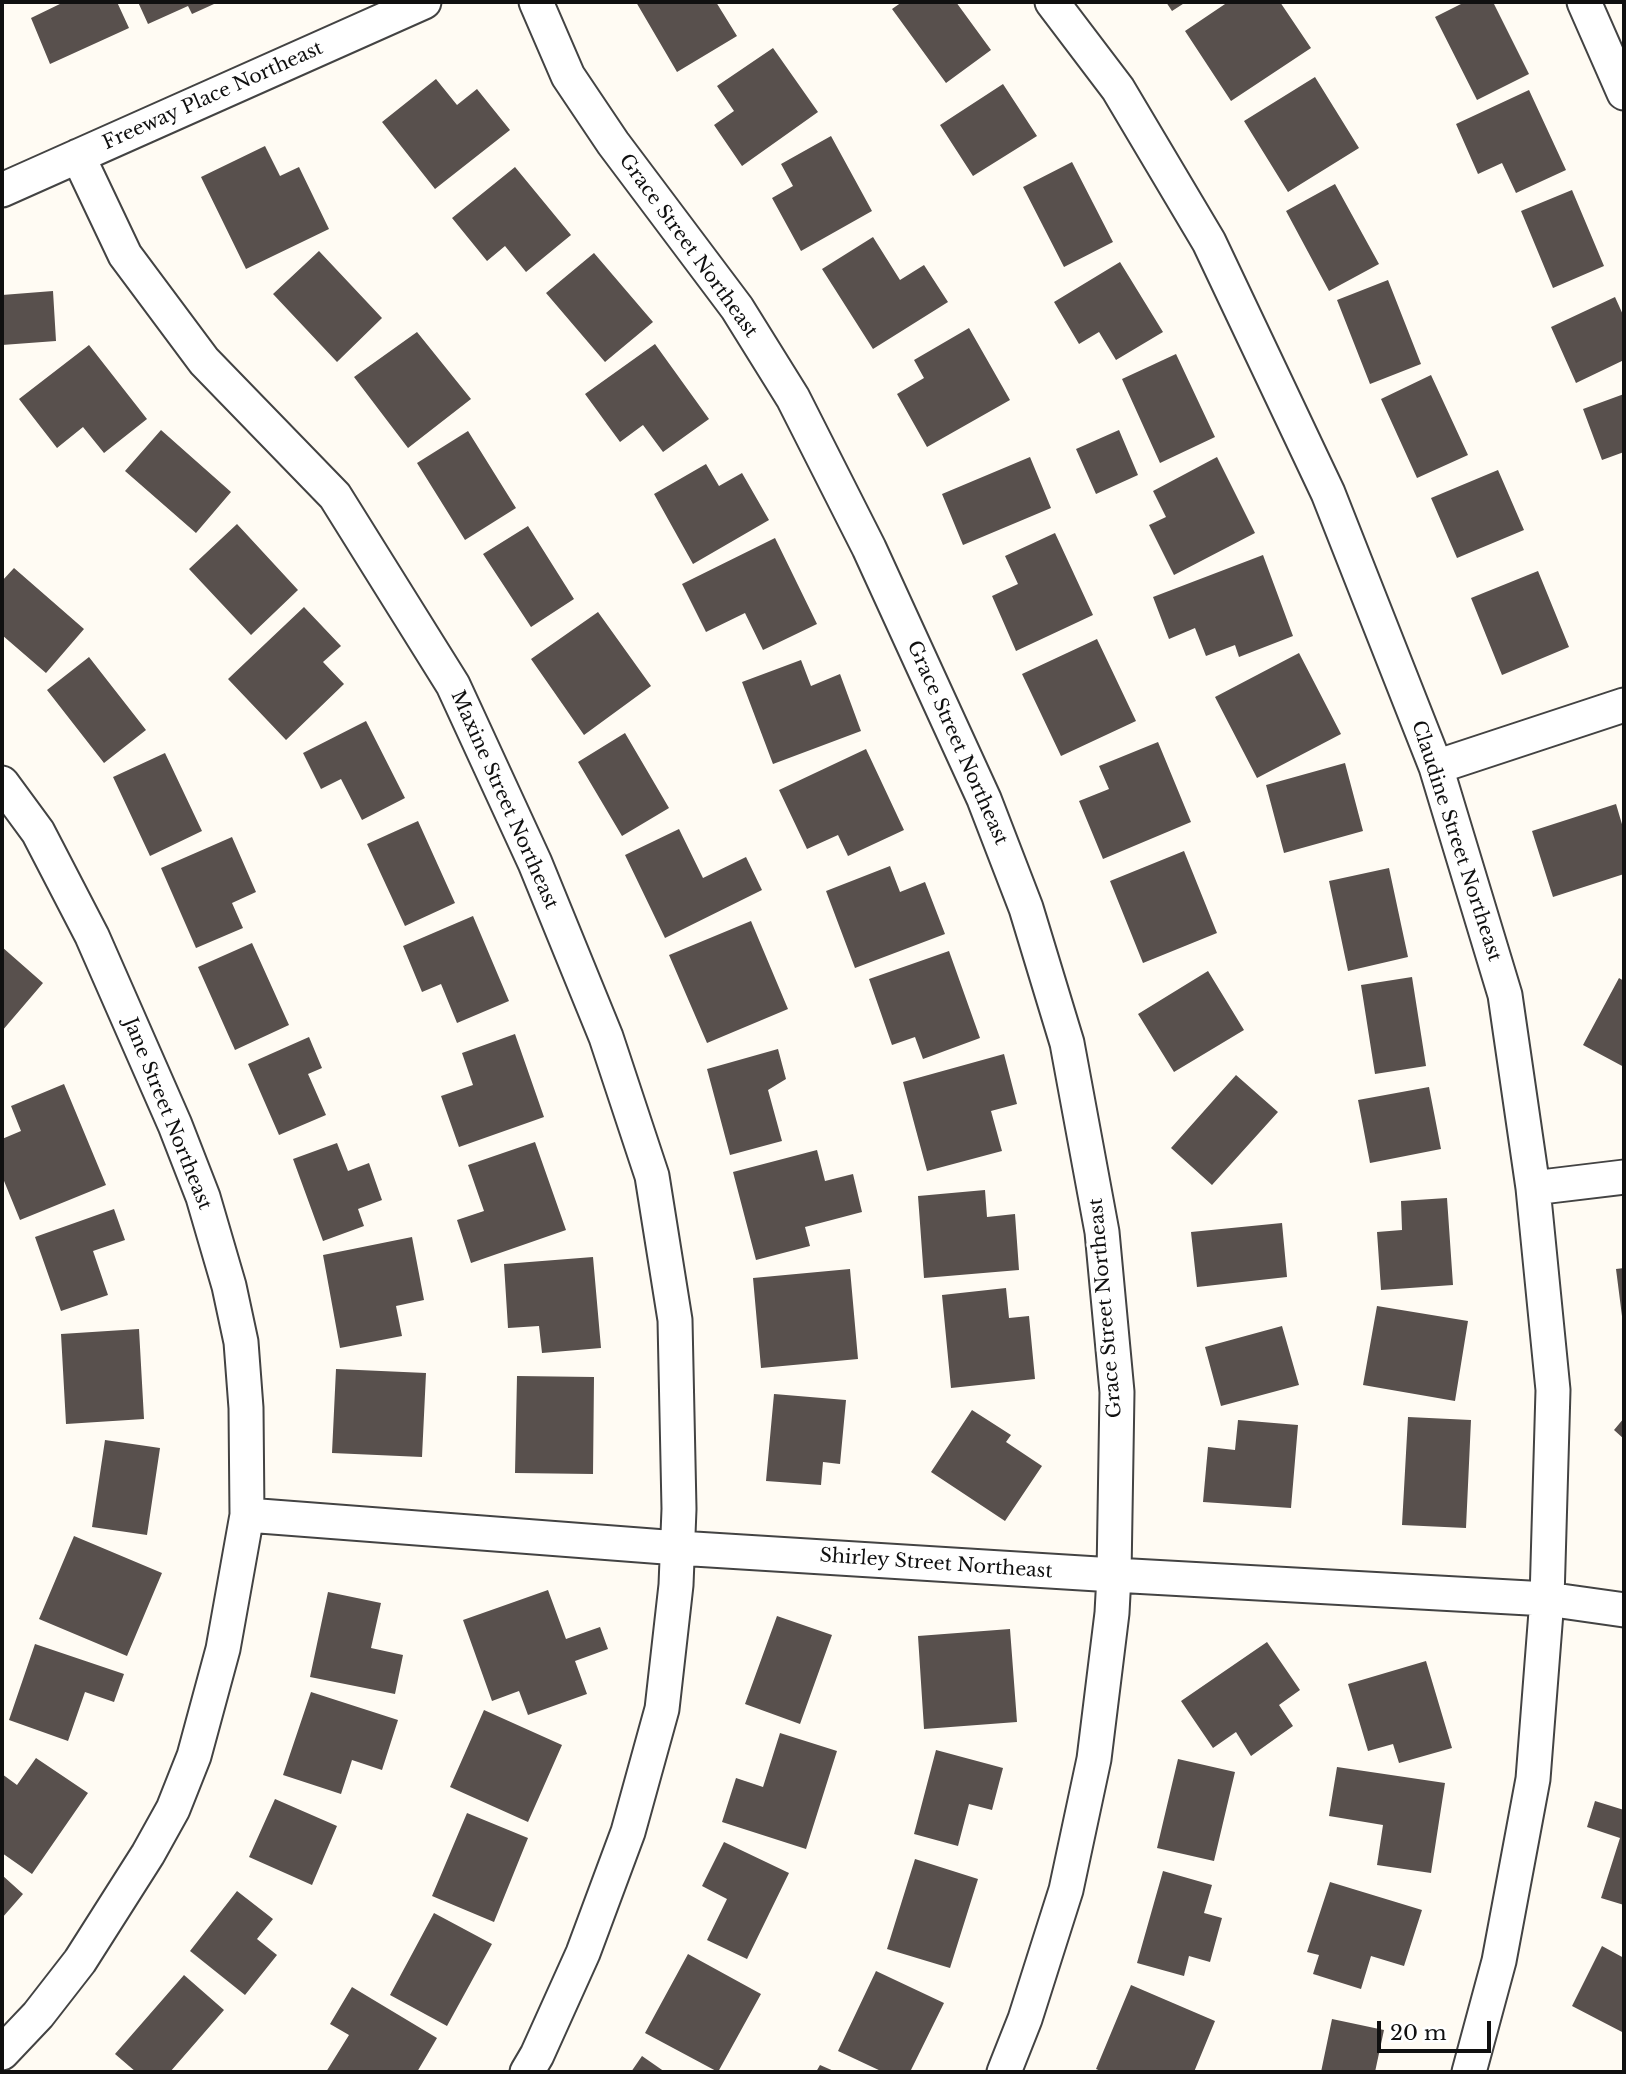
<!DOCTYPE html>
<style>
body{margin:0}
#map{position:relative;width:1626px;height:2074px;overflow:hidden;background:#fffbf3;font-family:"Libre Baskerville",serif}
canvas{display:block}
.frame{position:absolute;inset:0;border:4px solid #101010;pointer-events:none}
.scale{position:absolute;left:1377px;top:2021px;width:114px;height:32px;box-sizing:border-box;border:4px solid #101010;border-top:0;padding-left:9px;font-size:21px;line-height:24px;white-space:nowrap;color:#101010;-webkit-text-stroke:5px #fff;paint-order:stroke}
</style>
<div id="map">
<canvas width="1626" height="2074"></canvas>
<div class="frame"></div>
<div class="scale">20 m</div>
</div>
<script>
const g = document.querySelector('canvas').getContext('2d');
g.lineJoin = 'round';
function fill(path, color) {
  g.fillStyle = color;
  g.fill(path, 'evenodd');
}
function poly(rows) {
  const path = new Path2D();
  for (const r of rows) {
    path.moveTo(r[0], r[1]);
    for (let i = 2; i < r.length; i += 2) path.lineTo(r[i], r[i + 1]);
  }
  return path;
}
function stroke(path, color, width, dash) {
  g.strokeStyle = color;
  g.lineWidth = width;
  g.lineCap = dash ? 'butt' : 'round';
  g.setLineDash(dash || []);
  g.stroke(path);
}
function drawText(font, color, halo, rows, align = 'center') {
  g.font = font + ' "Libre Baskerville",serif';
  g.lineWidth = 7;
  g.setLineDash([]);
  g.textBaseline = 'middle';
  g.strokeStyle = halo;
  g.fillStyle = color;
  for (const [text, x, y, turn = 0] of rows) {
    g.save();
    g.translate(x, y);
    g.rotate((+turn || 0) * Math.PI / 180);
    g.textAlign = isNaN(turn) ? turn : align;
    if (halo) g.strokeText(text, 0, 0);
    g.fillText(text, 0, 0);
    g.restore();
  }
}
const building = poly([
 [64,2,117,2,129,28,50,64,31,18],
 [138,2,213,2,214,4,192,14,188,6,148,24],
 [636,2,688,2,690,4,694,2,716,2,737,36,677,72],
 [902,2,956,2,991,50,946,83,892,9],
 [1166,2,1186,2,1172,11],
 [1228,2,1280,2,1311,48,1231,101,1185,31],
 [1465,2,1493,2,1529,74,1477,100,1435,17],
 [773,48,818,112,742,166,714,125,734,111,717,86],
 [1315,77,1359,148,1288,192,1244,121],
 [436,79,457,105,477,89,510,130,435,189,382,122],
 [1003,84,1037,136,973,176,940,125],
 [1529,90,1566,170,1516,193,1502,163,1478,174,1456,124],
 [831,136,872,211,801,251,772,198,793,186,781,164],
 [265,146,280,176,299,167,329,229,246,269,201,177],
 [1072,162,1113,242,1064,267,1023,187],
 [515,167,571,235,526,272,505,246,487,261,452,218],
 [1335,184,1379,264,1329,291,1286,211],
 [1572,190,1604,266,1553,288,1521,211],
 [873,237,900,280,924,265,948,302,873,349,822,269],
 [319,251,382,318,337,362,273,294],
 [594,253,653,322,605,362,546,293],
 [1120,262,1163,332,1116,360,1099,332,1079,344,1054,302],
 [1388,280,1421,364,1370,384,1337,300],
 [53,291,56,341,2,345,2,295],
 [1615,297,1624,317,1624,360,1576,383,1551,327],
 [969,328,1010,400,927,447,897,394,924,378,914,360],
 [417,332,471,399,408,448,354,377],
 [655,344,709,419,663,452,643,425,620,442,585,394],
 [89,345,147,419,104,453,83,427,57,448,19,399],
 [1176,354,1215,437,1160,463,1122,379],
 [1431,375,1468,455,1417,478,1381,399],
 [1624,394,1624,452,1602,460,1583,409],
 [161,430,231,492,196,533,125,471],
 [1119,430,1138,475,1096,494,1076,449],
 [468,431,516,508,465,540,417,463],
 [1030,457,1051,508,963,545,942,494],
 [1217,457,1255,533,1174,575,1149,525,1166,517,1153,491],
 [706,464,719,486,742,473,769,520,693,564,654,494],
 [1498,470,1524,530,1457,558,1431,498],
 [237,524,298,590,251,635,189,569],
 [528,526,574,599,531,627,483,554],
 [1055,533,1093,615,1016,651,992,596,1018,584,1005,556],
 [775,538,817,624,763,650,745,613,706,632,682,584],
 [1263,555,1293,636,1239,657,1235,645,1206,656,1195,628,1169,639,1153,597],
 [14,568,84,629,46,673,2,635,2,581],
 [1538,571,1569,647,1502,675,1471,598],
 [304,607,341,646,323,662,344,684,286,740,228,679],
 [598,612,651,686,584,735,531,659],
 [1097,639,1136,721,1061,756,1022,674],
 [1299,653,1341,734,1257,778,1215,697],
 [89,657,146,730,104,763,47,690],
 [801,660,811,686,840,674,861,731,773,764,742,682],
 [366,721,405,798,362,820,341,779,321,789,303,753],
 [625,733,669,808,622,836,578,762],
 [1158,742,1191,822,1103,859,1079,801,1109,789,1099,766],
 [866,749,904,830,848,856,838,835,807,849,779,790],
 [165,753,202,831,150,856,113,777],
 [1345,763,1363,831,1284,853,1266,785],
 [1616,804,1624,831,1624,874,1553,897,1532,831],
 [418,821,455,903,405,926,367,844],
 [679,829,703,878,746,857,762,890,665,938,625,855],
 [232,837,256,892,232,903,243,928,196,948,161,868],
 [1184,851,1217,933,1143,963,1110,881],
 [890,866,900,892,925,882,945,934,855,968,826,891],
 [1389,868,1408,957,1348,971,1329,881],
 [473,916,509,1001,457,1023,441,984,422,992,403,946],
 [751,921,788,1009,707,1043,669,955],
 [252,943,289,1025,235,1050,198,967],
 [2,947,43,983,2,1031],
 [949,951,980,1038,923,1059,915,1037,892,1045,869,979],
 [1208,971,1244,1030,1174,1072,1138,1014],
 [1412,977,1426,1066,1375,1074,1361,985],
 [1619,978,1624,981,1624,1067,1583,1045],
 [515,1034,544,1117,459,1147,441,1096,473,1085,462,1053],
 [309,1037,322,1068,308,1074,326,1115,279,1135,248,1064],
 [778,1049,786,1079,768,1090,782,1141,730,1155,707,1069],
 [1004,1054,1017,1104,991,1111,1002,1151,927,1171,903,1082],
 [1236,1075,1278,1112,1212,1185,1171,1148],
 [64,1084,106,1185,20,1220,2,1176,2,1139,21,1131,11,1106],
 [1429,1087,1441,1149,1370,1163,1358,1100],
 [535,1142,566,1230,471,1263,457,1220,484,1211,468,1165],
 [337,1143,348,1171,369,1163,382,1200,358,1209,364,1226,323,1241,293,1159],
 [817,1150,825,1181,853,1174,862,1212,805,1227,810,1246,756,1260,733,1172],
 [985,1190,987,1217,1015,1214,1019,1270,924,1278,918,1196],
 [1447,1198,1453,1285,1381,1290,1377,1232,1402,1230,1401,1201],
 [114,1209,125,1240,93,1251,108,1295,61,1311,35,1237],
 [1282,1223,1287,1277,1197,1287,1191,1232],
 [412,1237,424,1300,396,1306,402,1336,340,1348,323,1255],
 [593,1257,601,1348,542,1353,539,1326,508,1328,504,1264],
 [1624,1268,1624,1324,1623,1324,1616,1269],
 [850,1269,858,1359,761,1368,753,1278],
 [1006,1288,1009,1318,1029,1316,1035,1379,951,1388,942,1295],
 [1377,1306,1468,1321,1455,1401,1363,1385],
 [1282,1326,1299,1385,1221,1406,1205,1347],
 [139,1329,144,1419,66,1424,61,1334],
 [336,1369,426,1373,422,1457,332,1453],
 [517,1376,594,1377,593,1474,515,1473],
 [774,1394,846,1400,840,1464,823,1462,821,1485,766,1481],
 [972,1410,1011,1435,1006,1442,1042,1466,1005,1521,931,1472],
 [1408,1417,1471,1420,1466,1528,1402,1525],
 [1624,1418,1624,1439,1614,1430],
 [1238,1420,1298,1425,1291,1508,1203,1502,1208,1447,1235,1450],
 [105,1440,160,1448,147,1535,92,1527],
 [74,1536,162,1573,127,1656,39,1619],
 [548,1590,566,1639,600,1627,608,1649,575,1661,587,1694,528,1715,519,1691,492,1701,463,1620],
 [328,1592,381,1603,371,1648,403,1655,395,1694,310,1677],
 [777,1616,832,1635,800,1724,745,1704],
 [1010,1629,1017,1722,924,1729,918,1636],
 [1267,1642,1300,1690,1279,1705,1293,1726,1251,1756,1236,1732,1213,1748,1181,1701],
 [35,1644,124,1674,114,1702,85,1692,68,1741,9,1720],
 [1426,1661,1452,1748,1399,1763,1393,1744,1368,1751,1348,1684],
 [311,1692,398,1720,382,1770,352,1760,341,1794,283,1775],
 [484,1710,562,1745,528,1822,450,1787],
 [780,1733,837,1751,806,1849,722,1822,736,1778,763,1787],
 [936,1750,1003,1768,992,1810,969,1804,958,1846,914,1834],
 [36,1758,88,1793,32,1874,2,1853,2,1774,17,1785],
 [1178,1759,1235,1772,1214,1861,1157,1848],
 [1337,1767,1445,1783,1431,1873,1377,1865,1383,1825,1329,1816],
 [275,1799,337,1826,312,1885,249,1857],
 [1595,1801,1624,1810,1624,1905,1601,1898,1620,1838,1587,1827],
 [467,1813,528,1838,494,1922,432,1896],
 [724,1842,789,1873,747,1959,707,1940,727,1899,702,1886],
 [915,1859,978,1879,950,1968,887,1949],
 [1163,1871,1212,1885,1204,1913,1222,1918,1210,1962,1189,1956,1184,1976,1137,1963],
 [2,1875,23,1894,2,1918],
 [1330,1882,1422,1910,1404,1966,1371,1956,1361,1989,1313,1974,1319,1955,1307,1952],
 [237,1891,273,1919,257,1939,277,1955,245,1995,190,1951],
 [434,1913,492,1944,447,2026,390,1995],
 [1602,1946,1624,1958,1624,2033,1572,2006],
 [688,1954,761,1994,718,2072,645,2033],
 [876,1971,944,2003,910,2072,883,2072,838,2051],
 [184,1975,224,2010,170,2072,136,2072,115,2054],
 [1131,1985,1215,2021,1194,2072,1103,2072,1096,2069],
 [352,1987,437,2038,417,2072,326,2072,349,2035,330,2024],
 [1332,2019,1384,2030,1375,2072,1321,2072],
 [642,2056,665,2072,631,2072],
 [820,2065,836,2072,816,2072]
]);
const minor = poly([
 [536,2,568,76,613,143,737,308,793,398,869,548,984,799,1026,908,1067,1043,1102,1232,1117,1392,1114,1575,1112,1613,1094,1759,1066,1890,1025,2019,1004,2072],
 [1052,2,1118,89,1209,242,1328,493,1436,767,1505,995,1533,1188,1553,1390,1547,1599,1533,1779,1499,1961,1469,2072],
 [1584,2,1624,93],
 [78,156,125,255,204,361,335,496,453,685,535,863,606,1037,652,1176,675,1320,679,1509,676,1585,662,1709,628,1832,583,1953,537,2055,527,2072],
 [2,190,424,2],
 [1436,767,1624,705],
 [2,783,38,832,92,936,175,1125,203,1197,229,1286,241,1342,246,1408,247,1515,223,1649,194,1756,173,1809,148,1854,80,1961,38,2015,2,2053],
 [1533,1188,1624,1177],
 [247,1515,678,1548,1114,1575,1547,1599,1624,1610]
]);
const streetNames = [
 ["Freeway Place Northeast",213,96,-24],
 ["Grace Street Northeast",688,246,54],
 ["Grace Street Northeast",957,743,66],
 ["Maxine Street Northeast",504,800,66],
 ["Claudine Street Northeast",1456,841,72],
 ["Jane Street Northeast",167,1114,68],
 ["Grace Street Northeast",1106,1308,-95],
 ["Shirley Street Northeast",936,1564,4]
];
fill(building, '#58504d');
stroke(minor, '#434343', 37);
stroke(minor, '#fff', 33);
drawText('19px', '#101010', '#fff', streetNames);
</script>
